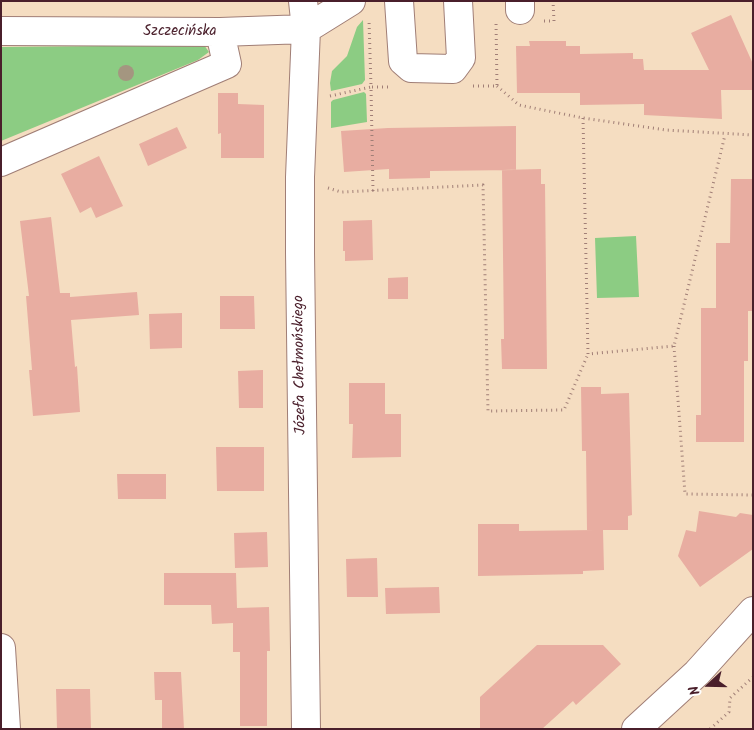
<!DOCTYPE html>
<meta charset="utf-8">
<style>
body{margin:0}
#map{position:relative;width:754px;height:730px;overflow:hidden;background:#f5ddc1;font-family:Kalam,sans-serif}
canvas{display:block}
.frame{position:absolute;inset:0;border:2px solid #4a1f2b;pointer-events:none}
.north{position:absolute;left:684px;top:660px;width:50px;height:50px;-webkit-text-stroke:4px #fff;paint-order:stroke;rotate:249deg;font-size:14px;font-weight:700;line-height:20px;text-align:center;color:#4a1f2b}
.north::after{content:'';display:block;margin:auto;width:18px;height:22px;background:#4a1f2b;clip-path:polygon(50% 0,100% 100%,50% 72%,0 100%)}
</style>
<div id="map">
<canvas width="754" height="730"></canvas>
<div class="frame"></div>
<div class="north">N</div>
</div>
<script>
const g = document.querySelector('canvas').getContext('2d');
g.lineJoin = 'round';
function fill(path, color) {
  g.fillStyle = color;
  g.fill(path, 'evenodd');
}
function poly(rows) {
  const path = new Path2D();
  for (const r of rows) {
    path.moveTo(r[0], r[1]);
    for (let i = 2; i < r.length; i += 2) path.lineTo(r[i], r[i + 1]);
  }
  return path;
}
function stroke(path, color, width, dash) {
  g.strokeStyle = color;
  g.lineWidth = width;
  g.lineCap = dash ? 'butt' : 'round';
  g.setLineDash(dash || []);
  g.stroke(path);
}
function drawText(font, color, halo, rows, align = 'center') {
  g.font = font + ' Kalam,sans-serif';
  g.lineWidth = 5;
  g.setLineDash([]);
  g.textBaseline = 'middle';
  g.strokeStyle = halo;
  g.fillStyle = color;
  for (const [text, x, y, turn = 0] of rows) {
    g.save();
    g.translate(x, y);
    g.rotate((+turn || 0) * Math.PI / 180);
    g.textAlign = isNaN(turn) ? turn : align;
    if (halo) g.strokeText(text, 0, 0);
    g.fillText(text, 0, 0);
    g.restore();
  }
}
const green = poly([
 [363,20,365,80,362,84,331,91,330,83,332,71,347,56,357,27],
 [204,45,209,52,198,60,1,141,2,47],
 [364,92,366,94,367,122,331,128,331,102,333,100],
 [636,236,639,297,597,298,595,238]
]);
const building = poly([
 [731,15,753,64,753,90,721,90,722,119,644,115,644,104,580,105,580,93,517,93,516,46,530,46,529,41,566,41,566,46,580,46,580,54,633,53,633,59,643,59,644,70,709,70,691,33],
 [218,93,238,93,238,104,264,105,264,158,221,158,221,133,218,134],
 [516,126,516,170,430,171,430,178,389,179,389,169,344,172,341,131,388,128],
 [177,127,187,148,148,166,139,144],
 [99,156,123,206,96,218,91,207,80,213,61,174],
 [541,169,541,184,545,184,547,369,502,369,501,339,504,339,502,170],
 [731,179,753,179,753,311,748,311,748,361,744,361,744,442,696,442,696,415,701,415,701,308,716,308,716,243,730,243],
 [51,217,60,293,70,293,70,297,137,292,139,315,71,320,75,367,77,366,80,412,33,416,29,370,32,370,26,296,29,296,20,221],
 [372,220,373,260,345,261,345,251,343,251,343,221],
 [408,277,408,299,388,299,388,278],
 [220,296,254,296,255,329,220,329],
 [182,313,182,348,150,349,149,314],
 [263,370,263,408,239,408,238,371],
 [349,383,385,383,385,414,401,414,401,457,352,458,353,424,349,424],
 [581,387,601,387,601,394,629,393,632,515,628,516,628,530,603,530,604,570,583,571,583,574,478,576,478,524,519,524,519,531,595,530,587,530,586,451,582,451],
 [216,447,264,447,264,491,217,491],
 [117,474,166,474,166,499,118,499],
 [699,511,736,517,740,513,753,515,753,549,700,587,678,556,686,530,696,532],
 [267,532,268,567,235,568,234,533],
 [377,558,378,597,347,597,346,559],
 [164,573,236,573,237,608,269,607,270,651,267,651,267,726,240,726,240,652,233,652,233,623,212,624,211,605,164,605],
 [439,587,440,613,386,614,385,588],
 [537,645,603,645,621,664,576,705,573,701,542,729,480,729,480,697],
 [154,672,181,672,184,729,162,729,162,700,155,700],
 [56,689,90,689,91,729,57,729]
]);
const path = poly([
 [544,21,554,21,553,1],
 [473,86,497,86,496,22],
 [497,86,519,105,583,118,666,130,753,135],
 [330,96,371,87,369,20],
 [583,118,588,354,674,346,725,135],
 [328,188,341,192,483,185,488,411,564,410,588,354],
 [373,191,371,87,392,87],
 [674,346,685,494,753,495],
 [710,729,729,712,730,698,753,677]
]);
const minor = poly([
 [303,1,306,29,300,177,300,253,306,729],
 [399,1,403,61,411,68,453,69,461,58,458,1],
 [520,1,520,10],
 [1,31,220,32,306,29,351,1],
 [1,162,227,64,220,32],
 [1,648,6,729],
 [636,729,697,673,753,611]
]);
const trees = [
 [126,73]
];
const streetNames = [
 ["Szczecińska",180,32],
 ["Józefa Chełmońskiego",301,365,-91]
];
fill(green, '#8ccc83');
fill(building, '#e8ada1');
stroke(minor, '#a07e76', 30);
stroke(path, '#a07e76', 3, [1, 4]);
stroke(minor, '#fff', 28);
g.fillStyle = '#a49680';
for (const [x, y] of trees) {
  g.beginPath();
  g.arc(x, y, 8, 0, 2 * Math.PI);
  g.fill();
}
drawText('15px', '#4a1f2b', '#fff', streetNames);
</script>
